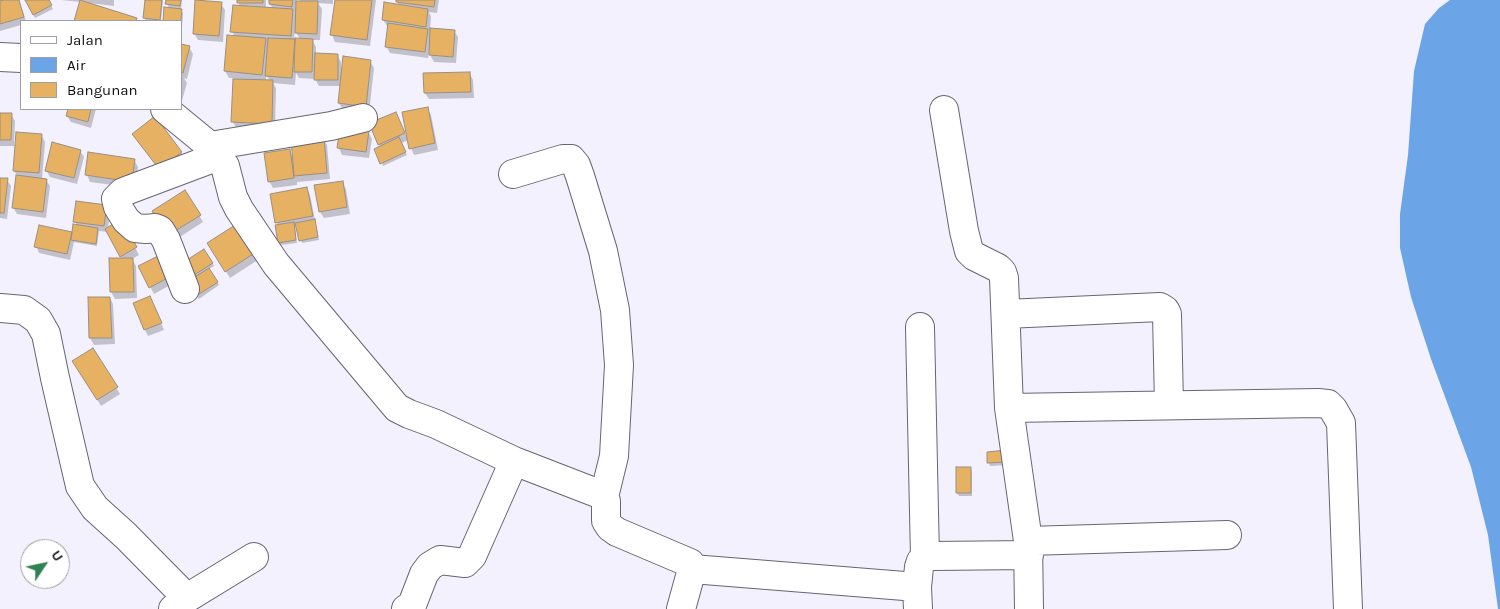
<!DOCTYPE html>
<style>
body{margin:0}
#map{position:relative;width:1500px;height:609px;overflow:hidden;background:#f3f1fe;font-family:Karla,sans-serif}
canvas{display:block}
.legend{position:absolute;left:20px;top:20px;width:162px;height:90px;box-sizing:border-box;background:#fff;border:1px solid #9f9fa1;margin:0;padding:6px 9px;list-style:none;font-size:15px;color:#0f0f14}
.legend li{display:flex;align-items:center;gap:10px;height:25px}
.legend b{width:25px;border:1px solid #9f9fa1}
.north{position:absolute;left:20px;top:539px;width:50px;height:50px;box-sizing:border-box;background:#fff;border:1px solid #9f9fa1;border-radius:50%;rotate:56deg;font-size:14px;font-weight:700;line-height:20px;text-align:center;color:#0f0f14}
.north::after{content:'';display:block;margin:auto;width:18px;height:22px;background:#318253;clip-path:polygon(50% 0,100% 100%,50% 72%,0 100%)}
</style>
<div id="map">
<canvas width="1500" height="609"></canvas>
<ul class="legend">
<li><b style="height:6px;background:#fff"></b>Jalan</li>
<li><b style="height:14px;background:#6ca5e7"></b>Air</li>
<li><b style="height:14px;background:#e6b163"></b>Bangunan</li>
</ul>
<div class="north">U</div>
</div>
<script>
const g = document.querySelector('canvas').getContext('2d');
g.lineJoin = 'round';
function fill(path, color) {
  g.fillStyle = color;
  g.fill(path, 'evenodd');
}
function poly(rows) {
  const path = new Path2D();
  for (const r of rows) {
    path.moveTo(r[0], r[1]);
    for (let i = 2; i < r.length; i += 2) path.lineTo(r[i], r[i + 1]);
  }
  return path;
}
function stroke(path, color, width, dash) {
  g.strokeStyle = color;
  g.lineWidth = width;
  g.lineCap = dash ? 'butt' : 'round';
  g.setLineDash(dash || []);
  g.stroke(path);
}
const water = poly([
 [1450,0,1500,0,1500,609,1498,609,1488,535,1471,467,1431,359,1411,297,1400,248,1400,214,1408,155,1414,71,1425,24,1439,8]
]);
const shadow = poly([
 [0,0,19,0,26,21,21,21,21,25,0,31],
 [26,0,48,0,53,9,35,18],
 [61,0,114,0,114,6,89,3,136,19,138,21,75,21,81,2],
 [146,0,163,0,161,21,146,21,144,18],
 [167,0,182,0,181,10,183,14,182,27,181,21,164,21,166,8,170,9,167,4],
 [238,0,266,0,266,9,273,9,270,4,270,0,296,0,296,2,301,2,300,0,333,0,333,4,318,3,322,9,320,40,312,40,316,47,316,54,337,55,341,62,341,69,370,61,374,68,369,113,343,110,339,103,341,86,319,86,315,79,299,78,296,73,295,85,273,83,276,88,275,130,236,128,233,122,234,78,229,78,225,71,235,37,232,31,240,7],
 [295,31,300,39,294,39],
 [266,75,270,81,266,81],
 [337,0,376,0,370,46,335,42,332,35],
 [397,0,439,0,437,13,429,12,431,17,430,29,454,31,458,37,456,63,434,62,429,53,428,58,390,53,386,46,389,27,387,26,383,20,399,6],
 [221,4,225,10,223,42,198,40,194,33],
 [181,45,189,47,193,54,187,79,184,78,187,83,181,104],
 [470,74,473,80,474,98,429,99,425,93],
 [427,108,431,115,438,150,414,155,411,148,409,140,401,143,407,155,383,166,382,163,380,147,379,144,399,120,408,139],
 [69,109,96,109,91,128,71,122,67,116],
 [0,114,11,114,15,121,14,145,42,136,45,142,42,179,46,180,50,186,46,218,17,214,13,207,18,176,14,171,16,146,0,146],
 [368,132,372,139,369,158,342,155,339,148],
 [134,134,181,152,185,159,164,175],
 [323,138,327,145,330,179,297,182,297,185,273,188,269,181,289,150,294,159],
 [80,151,84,157,77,184,50,177,46,170],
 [134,160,138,167,136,188,90,182,87,175],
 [0,179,7,180,11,186,7,219,0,218],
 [342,182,346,189,350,214,324,218,320,212],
 [307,188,310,195,319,240,302,243,297,226,295,227,297,243,281,245,279,242,278,226,271,195],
 [185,191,203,222,172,242],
 [77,203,110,213,108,228,121,221,139,255,132,259,136,266,137,298,115,299,111,292,123,260,108,232,99,231,97,246,74,242,70,260,39,253,36,246,71,233,72,236,77,225,75,222],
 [208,243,264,256,230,278],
 [204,250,214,266,209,269,219,285,199,299,189,282],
 [140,267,176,282,154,294],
 [110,298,113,304,115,344,94,345,90,338],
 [150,298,164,330,148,336,145,330],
 [93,349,120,394,101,406,74,361],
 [1005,451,1008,465,990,466,989,463],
 [970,468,972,471,972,496,959,496,957,493]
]);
const building = poly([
 [3,0,19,0,24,17,0,24,0,1,3,0],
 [25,0,49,0,52,5,33,15,25,0],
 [80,0,137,18,136,21,74,21,80,0],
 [145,0,162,0,160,20,143,18,145,0],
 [166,0,181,0,180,6,165,4,166,0],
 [195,0,222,2,219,36,193,34,195,0],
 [237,0,263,0,263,3,237,3,237,0],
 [269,0,293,0,292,7,269,4,269,0],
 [335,0,372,0,367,40,330,35,335,0],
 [396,0,435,0,434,7,396,2,396,0],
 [296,1,318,1,317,34,295,33,296,1],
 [384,2,428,9,426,27,382,20,384,2],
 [233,5,293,9,291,36,230,32,233,5],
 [164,7,182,9,181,21,163,21,164,7],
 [388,23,428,29,425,52,385,47,388,23],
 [430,28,455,30,453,57,429,55,430,28],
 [227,35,266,38,262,75,224,71,227,35],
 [268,38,295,39,292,78,265,76,268,38],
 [295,38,313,39,312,72,294,72,295,38],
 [181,44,190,46,183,73,181,72,181,44],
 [315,53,338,54,338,80,314,80,315,53],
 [343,56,371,60,366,107,338,103,343,56],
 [470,72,471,92,424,93,423,73,470,72],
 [233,79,273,80,272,124,231,122,233,79],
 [428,107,435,143,409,149,402,112,428,107],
 [68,109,91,109,88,122,66,116,68,109],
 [396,112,405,133,378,145,369,123,396,112],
 [0,113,12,113,11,140,0,140,0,113],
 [155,116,182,152,159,169,132,134,155,116],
 [340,127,369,131,366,152,337,148,340,127],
 [16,132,42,134,39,173,13,171,16,132],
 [324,137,327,173,294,176,291,139,324,137],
 [399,137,406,152,380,164,374,149,399,137],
 [52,142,81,150,74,178,45,171,52,142],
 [290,149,294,178,268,182,264,153,290,149],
 [88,152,135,159,132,182,85,175,88,152],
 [16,175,47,179,43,212,12,208,16,175],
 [0,178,8,178,4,213,0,213,0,178],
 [343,181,347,207,319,212,314,185,343,181],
 [307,187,313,216,275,223,270,194,307,187],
 [185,190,201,215,167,236,152,211,185,190],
 [76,201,107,205,104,226,73,222,76,201],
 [121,219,137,247,120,257,105,229,121,219],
 [315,219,318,237,299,241,295,223,315,219],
 [243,220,261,249,225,272,207,243,243,220],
 [294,222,296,240,278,243,275,225,294,222],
 [73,224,98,228,96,244,71,240,73,224],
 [39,225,72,232,67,254,34,247,39,225],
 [204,249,213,263,188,279,179,265,204,249],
 [162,254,173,275,149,288,138,266,162,254],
 [109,258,133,258,134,292,110,292,109,258],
 [209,268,218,282,196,296,187,282,209,268],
 [150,296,162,323,144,330,133,303,150,296],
 [88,297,110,297,112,338,89,338,88,297],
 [93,348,118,387,97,400,72,361,93,348],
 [1006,450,1007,462,987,463,987,452,1006,450],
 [956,467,971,467,971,493,956,493,956,467]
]);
const minor = poly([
 [0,57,21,58],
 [165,109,210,146,219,156,225,166,233,197,239,209,276,264,397,408,409,414,436,424,514,461,602,495,606,501,606,521,610,527,617,532,690,563,692,569,681,609],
 [944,110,964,231,969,251,974,256,998,268,1002,272,1004,278,1009,408],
 [210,146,331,126,363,118],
 [513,174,563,159,571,159,576,165,580,176,603,251,615,310,619,365,614,456,604,497],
 [185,289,166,240,160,230,155,228,146,229,135,228,126,220,118,207,116,199,123,192,219,156],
 [0,308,24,310,38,320,46,334,55,378,80,486,95,508,126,536,187,598],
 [1006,314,1160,307,1165,310,1167,314,1169,405],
 [920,327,925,558],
 [1028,541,1227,535],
 [692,569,917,587],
 [173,609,187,598,254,557],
 [406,609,412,605,424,574,430,566,440,560,465,563,472,556,514,461],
 [918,609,917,587,919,567,921,561,925,558,932,556,1029,555],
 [1029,609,1028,541,1009,408,1318,403,1328,404,1333,409,1341,423,1348,609]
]);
fill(water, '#6ca5e7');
fill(shadow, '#0003');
fill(building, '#e6b163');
stroke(building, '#998f82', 1);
stroke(minor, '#676573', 30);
stroke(minor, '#fff', 28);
</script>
